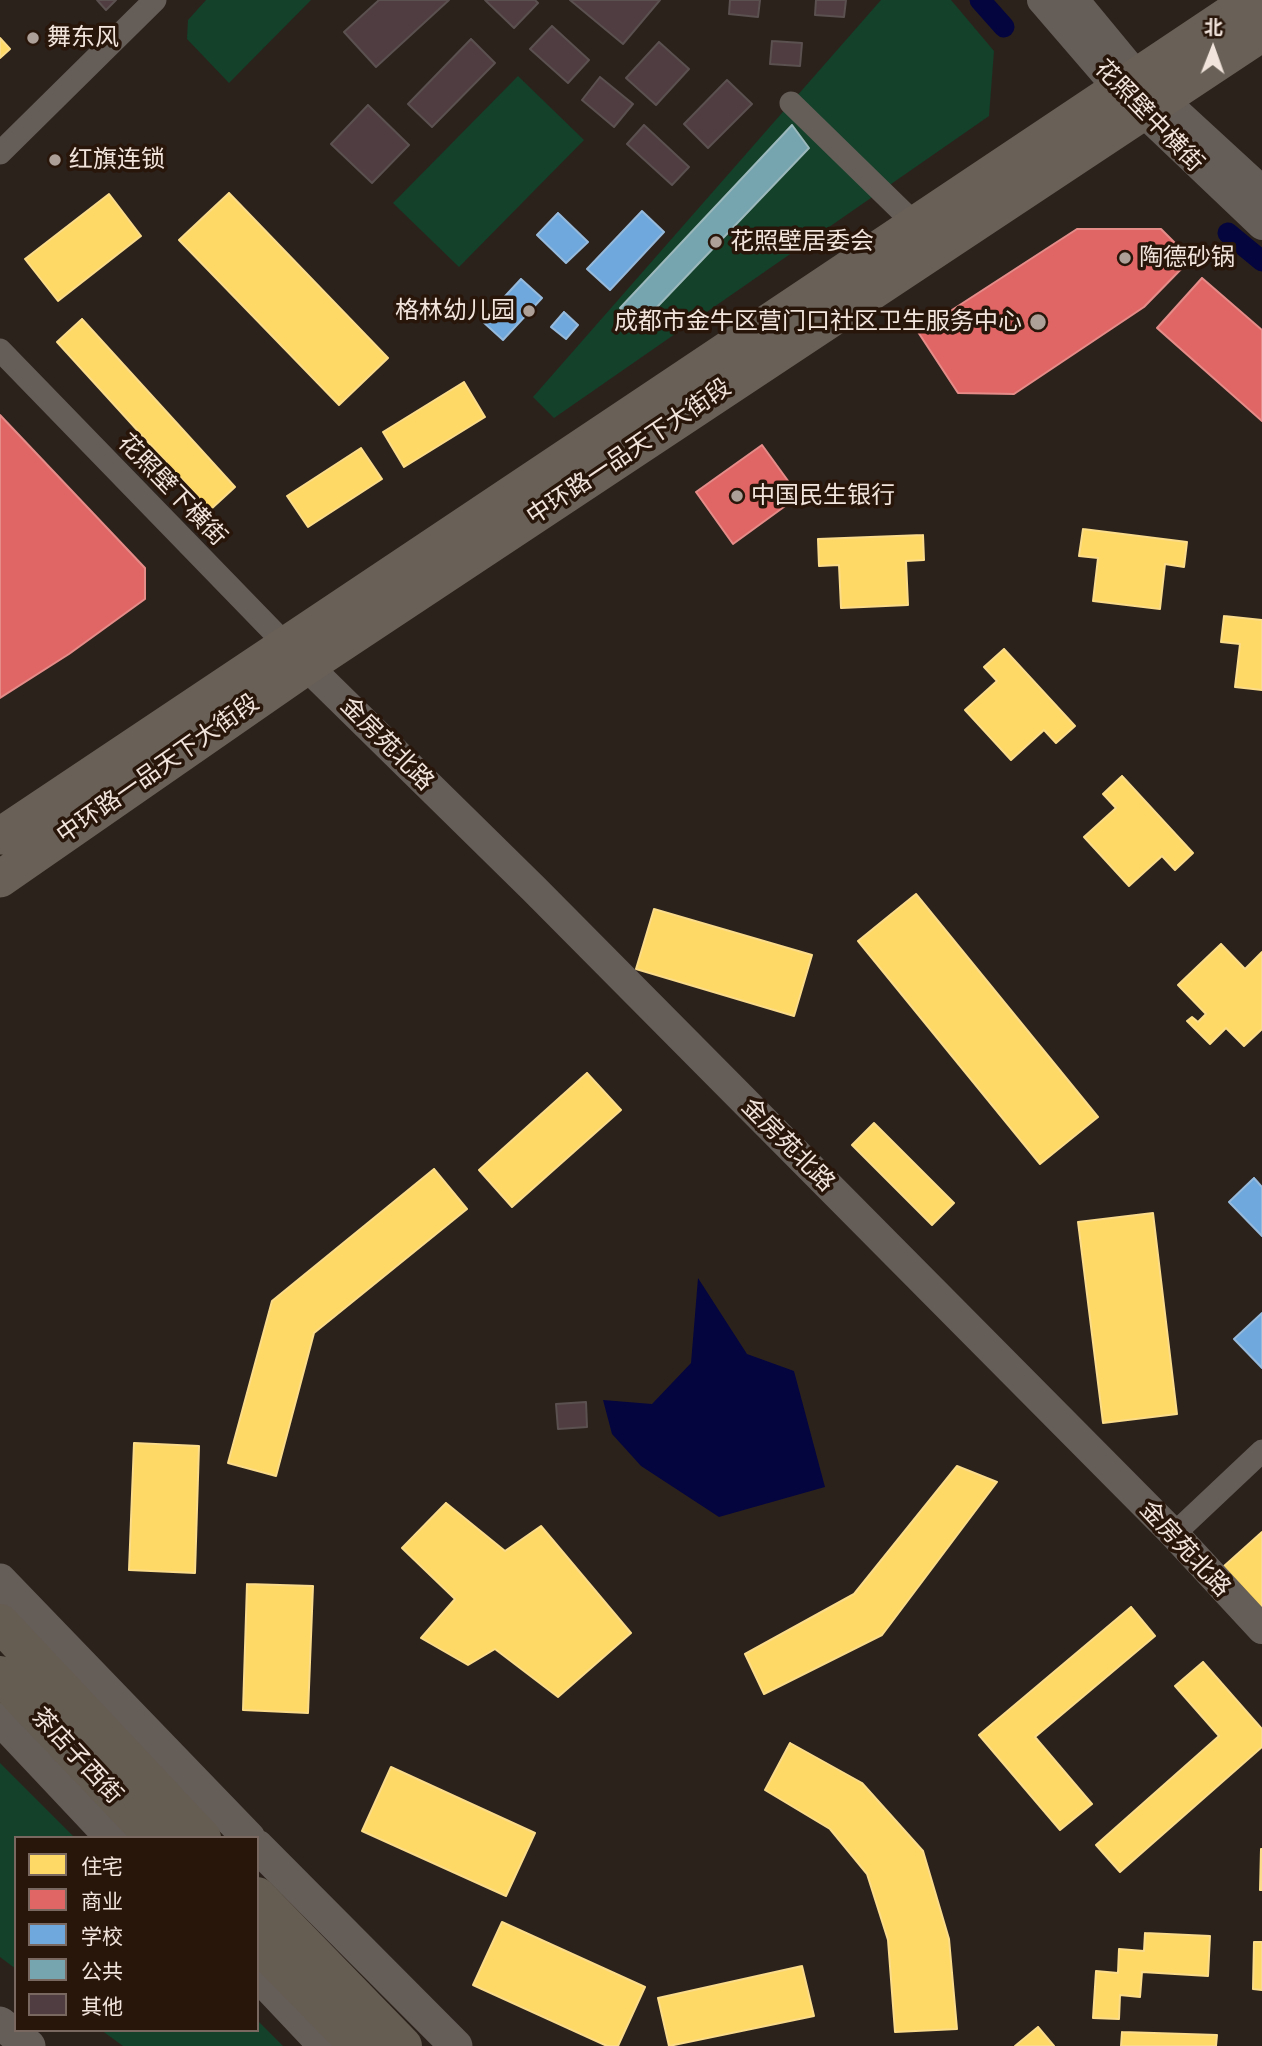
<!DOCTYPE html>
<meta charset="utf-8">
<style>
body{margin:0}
#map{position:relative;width:1262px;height:2046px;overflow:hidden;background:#2c221c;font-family:Inter,"Noto Sans SC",sans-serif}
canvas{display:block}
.legend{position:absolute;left:14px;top:1836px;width:245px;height:196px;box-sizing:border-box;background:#29160b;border:2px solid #79685f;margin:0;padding:9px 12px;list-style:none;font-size:21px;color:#f1e4dc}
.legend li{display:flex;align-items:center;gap:14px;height:35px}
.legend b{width:35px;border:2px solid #79685f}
.north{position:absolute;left:1178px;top:14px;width:70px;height:70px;-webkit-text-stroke:5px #29160b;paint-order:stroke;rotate:1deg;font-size:19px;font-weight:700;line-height:28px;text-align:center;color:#f1e4dc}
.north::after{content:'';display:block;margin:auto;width:24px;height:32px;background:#f1e4dc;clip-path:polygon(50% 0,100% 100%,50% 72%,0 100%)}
</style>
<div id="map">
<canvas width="1262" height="2046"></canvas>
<ul class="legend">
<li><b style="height:19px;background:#ffd966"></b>住宅</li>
<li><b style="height:19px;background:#e06666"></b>商业</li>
<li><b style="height:19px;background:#6fa8dc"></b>学校</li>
<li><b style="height:19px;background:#76a5af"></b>公共</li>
<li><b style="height:19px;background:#503d41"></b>其他</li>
</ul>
<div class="north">北</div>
</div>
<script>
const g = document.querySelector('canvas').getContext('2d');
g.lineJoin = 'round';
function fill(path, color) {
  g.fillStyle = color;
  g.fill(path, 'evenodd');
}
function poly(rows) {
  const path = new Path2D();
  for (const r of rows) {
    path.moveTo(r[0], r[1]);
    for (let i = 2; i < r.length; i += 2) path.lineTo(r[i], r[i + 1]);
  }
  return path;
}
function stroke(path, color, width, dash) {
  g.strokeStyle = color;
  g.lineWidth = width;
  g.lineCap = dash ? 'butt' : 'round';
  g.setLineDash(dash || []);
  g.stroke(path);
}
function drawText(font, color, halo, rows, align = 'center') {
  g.font = font + ' Inter,"Noto Sans SC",sans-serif';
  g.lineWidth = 7;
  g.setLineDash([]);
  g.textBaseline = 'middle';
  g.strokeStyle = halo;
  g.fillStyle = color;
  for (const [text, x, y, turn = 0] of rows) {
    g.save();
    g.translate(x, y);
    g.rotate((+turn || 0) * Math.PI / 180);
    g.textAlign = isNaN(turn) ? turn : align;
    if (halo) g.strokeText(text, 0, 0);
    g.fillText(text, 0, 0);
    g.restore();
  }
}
const green = poly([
 [206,0,311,0,229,83,187,39,188,20],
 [881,0,951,0,994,51,989,116,554,418,533,397],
 [518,76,584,140,459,267,393,203],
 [0,1763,75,1838,16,1838,16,1969,0,1957],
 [257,2020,283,2046,123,2046,101,2030,257,2030]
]);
const water = poly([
 [698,1278,747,1354,794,1371,825,1487,719,1517,641,1466,612,1434,603,1400,652,1404,691,1363]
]);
const homes = poly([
 [0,38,10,49,0,58,0,38],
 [229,193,388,358,339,405,179,240,229,193],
 [109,194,141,236,58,301,25,259,109,194],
 [82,319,235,487,210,510,57,342,82,319],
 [464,382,485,417,404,467,383,432,464,382],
 [361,448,382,479,308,527,287,496,361,448],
 [1083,529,1187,542,1184,567,1165,564,1160,609,1093,601,1098,558,1079,556,1083,529],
 [923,535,924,560,906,561,908,605,841,608,839,565,819,566,818,539,923,535],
 [1224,616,1262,620,1262,690,1235,687,1240,644,1221,642,1224,616],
 [1004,649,1075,726,1056,743,1044,730,1011,760,965,710,997,681,984,667,1004,649],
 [1122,776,1193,853,1175,870,1162,856,1129,886,1084,837,1116,808,1103,794,1122,776],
 [916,894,1098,1117,1040,1164,858,941,916,894],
 [654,909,812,955,794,1016,636,969,654,909],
 [1221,944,1245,969,1262,952,1262,1029,1244,1046,1226,1028,1210,1044,1187,1021,1192,1017,1198,1022,1206,1014,1178,985,1221,944],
 [587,1073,621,1110,512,1207,479,1170,587,1073],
 [874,1123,954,1203,932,1225,852,1145,874,1123],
 [434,1169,467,1209,314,1333,276,1476,228,1463,272,1301,434,1169],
 [1153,1213,1177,1414,1103,1423,1078,1222,1153,1213],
 [134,1443,199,1446,195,1573,129,1570,134,1443],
 [957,1466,997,1482,882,1635,764,1694,745,1654,854,1594,957,1466],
 [446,1503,505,1551,541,1526,631,1633,558,1697,495,1649,468,1665,421,1638,455,1599,402,1548,446,1503],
 [1262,1532,1262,1610,1223,1567,1262,1532],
 [247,1584,313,1586,308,1713,243,1710,247,1584],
 [1131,1607,1155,1636,1035,1737,1092,1804,1060,1830,979,1735,1131,1607],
 [1203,1662,1262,1729,1262,1747,1120,1872,1096,1845,1219,1736,1175,1686,1203,1662],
 [790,1743,862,1783,923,1851,949,1939,957,2029,895,2032,888,1940,867,1874,830,1829,765,1790,790,1743],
 [391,1767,535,1833,506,1896,362,1831,391,1767],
 [1261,1849,1262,1849,1262,1890,1260,1890,1261,1849],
 [502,1922,645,1987,618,2046,607,2046,473,1985,502,1922],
 [1145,1933,1210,1936,1208,1976,1142,1972,1140,1997,1120,1995,1119,2019,1093,2018,1096,1971,1118,1973,1119,1949,1144,1951,1145,1933],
 [1254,1942,1262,1942,1262,1990,1253,1989,1254,1942],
 [802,1966,814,2016,669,2046,658,1998,802,1966],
 [1038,2027,1054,2046,1015,2046,1038,2027],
 [1122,2032,1217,2035,1216,2046,1121,2046,1122,2032]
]);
const shops = poly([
 [1077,229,1161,229,1191,259,1144,307,1014,394,958,393,918,332,1077,229],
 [1202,278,1262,330,1262,421,1157,328,1202,278],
 [0,415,145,568,145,599,69,654,0,698,0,415],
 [762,445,799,496,733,544,696,492,762,445]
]);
const schools = poly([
 [642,211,664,232,610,290,587,269,642,211],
 [558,213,588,242,566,263,537,235,558,213],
 [521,279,542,298,503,340,482,321,521,279],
 [564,312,578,325,566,339,551,327,564,312],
 [1254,1178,1262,1187,1262,1236,1229,1202,1254,1178],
 [1262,1313,1262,1368,1234,1339,1262,1313]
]);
const public = poly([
 [792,125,809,148,638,327,620,308,792,125]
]);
const canal = poly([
 [980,0,1004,27],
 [1228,233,1262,261]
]);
const building = poly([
 [97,0,116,0,106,10,97,0],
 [379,0,449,0,376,67,344,32,379,0],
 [485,0,535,0,538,3,514,28,485,0],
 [570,0,660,0,623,44,570,0],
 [730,0,760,0,758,17,729,14,730,0],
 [816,0,846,0,844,17,815,15,816,0],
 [552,26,589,60,568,83,530,49,552,26],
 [471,39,495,63,432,127,408,104,471,39],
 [772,41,802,43,800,66,770,64,772,41],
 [659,42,689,69,656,105,626,78,659,42],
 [600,77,633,104,614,127,582,100,600,77],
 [727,80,752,104,708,148,684,124,727,80],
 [368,105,409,145,372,183,331,144,368,105],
 [644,125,689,167,672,185,627,144,644,125],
 [586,1402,587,1427,558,1429,556,1404,586,1402]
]);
const minor = poly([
 [791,103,914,223],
 [0,153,155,0],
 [0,350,295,654],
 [1174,1534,1262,1451]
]);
const tertiary = poly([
 [1042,0,1117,87,1262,225],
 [1074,0,1136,75,1262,191],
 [307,666,534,889,1174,1534,1262,1629]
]);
const secondary = poly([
 [0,1580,249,1838],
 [0,1719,112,1838],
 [257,1846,456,2046],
 [257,1974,325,2046],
 [0,2023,29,2046]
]);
const primary = poly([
 [0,836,1251,0],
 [0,879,307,666,1262,33]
]);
const trunk = poly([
 [0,1623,202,1838],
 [0,1675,155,1838],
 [257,1896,403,2046],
 [257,1942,359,2046]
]);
const markers = [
 [33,38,7,"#aca099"],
 [55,160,7,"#aca099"],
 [716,242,7,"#aca099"],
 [1125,258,7,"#aca099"],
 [529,311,7,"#aca099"],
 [1038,322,9,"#aca099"],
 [737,496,7,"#aca099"]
];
const poiNames = [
 ["舞东风",47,38],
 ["红旗连锁",69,160],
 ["花照壁居委会",730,242],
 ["陶德砂锅",1139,258],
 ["格林幼儿园",515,311,"right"],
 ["成都市金牛区营门口社区卫生服务中心",1022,322,"right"],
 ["中国民生银行",751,496]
];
const streetNames = [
 ["花照壁中横街",1149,116,46],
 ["中环路一品天下大街段",629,452,-34],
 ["花照壁下横街",172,490,46],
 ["金房苑北路",387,744,45],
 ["中环路一品天下大街段",158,769,-35],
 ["金房苑北路",788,1145,45],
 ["金房苑北路",1185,1549,47],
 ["茶店子西街",77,1756,47]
];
fill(green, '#13412a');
fill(water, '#04053e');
fill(homes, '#ffd966');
stroke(homes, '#fbdc89', 2);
fill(shops, '#e06666');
stroke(shops, '#e58c89', 2);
fill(schools, '#6fa8dc');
stroke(schools, '#96badc', 2);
fill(public, '#76a5af');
stroke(public, '#9bb8bc', 2);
stroke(canal, '#04053e', 21);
fill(building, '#503d41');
stroke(building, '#5b5150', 2);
stroke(minor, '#655d58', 23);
stroke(tertiary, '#655d58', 30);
stroke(secondary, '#655d58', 33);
stroke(primary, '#696157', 37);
stroke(trunk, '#665d52', 38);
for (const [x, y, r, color] of markers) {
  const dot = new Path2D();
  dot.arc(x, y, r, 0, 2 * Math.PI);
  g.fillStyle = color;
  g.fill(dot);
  stroke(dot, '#29160b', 2.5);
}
drawText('24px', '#f1e4dc', '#29160b', poiNames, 'left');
drawText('24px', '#f1e4dc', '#29160b', streetNames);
</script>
